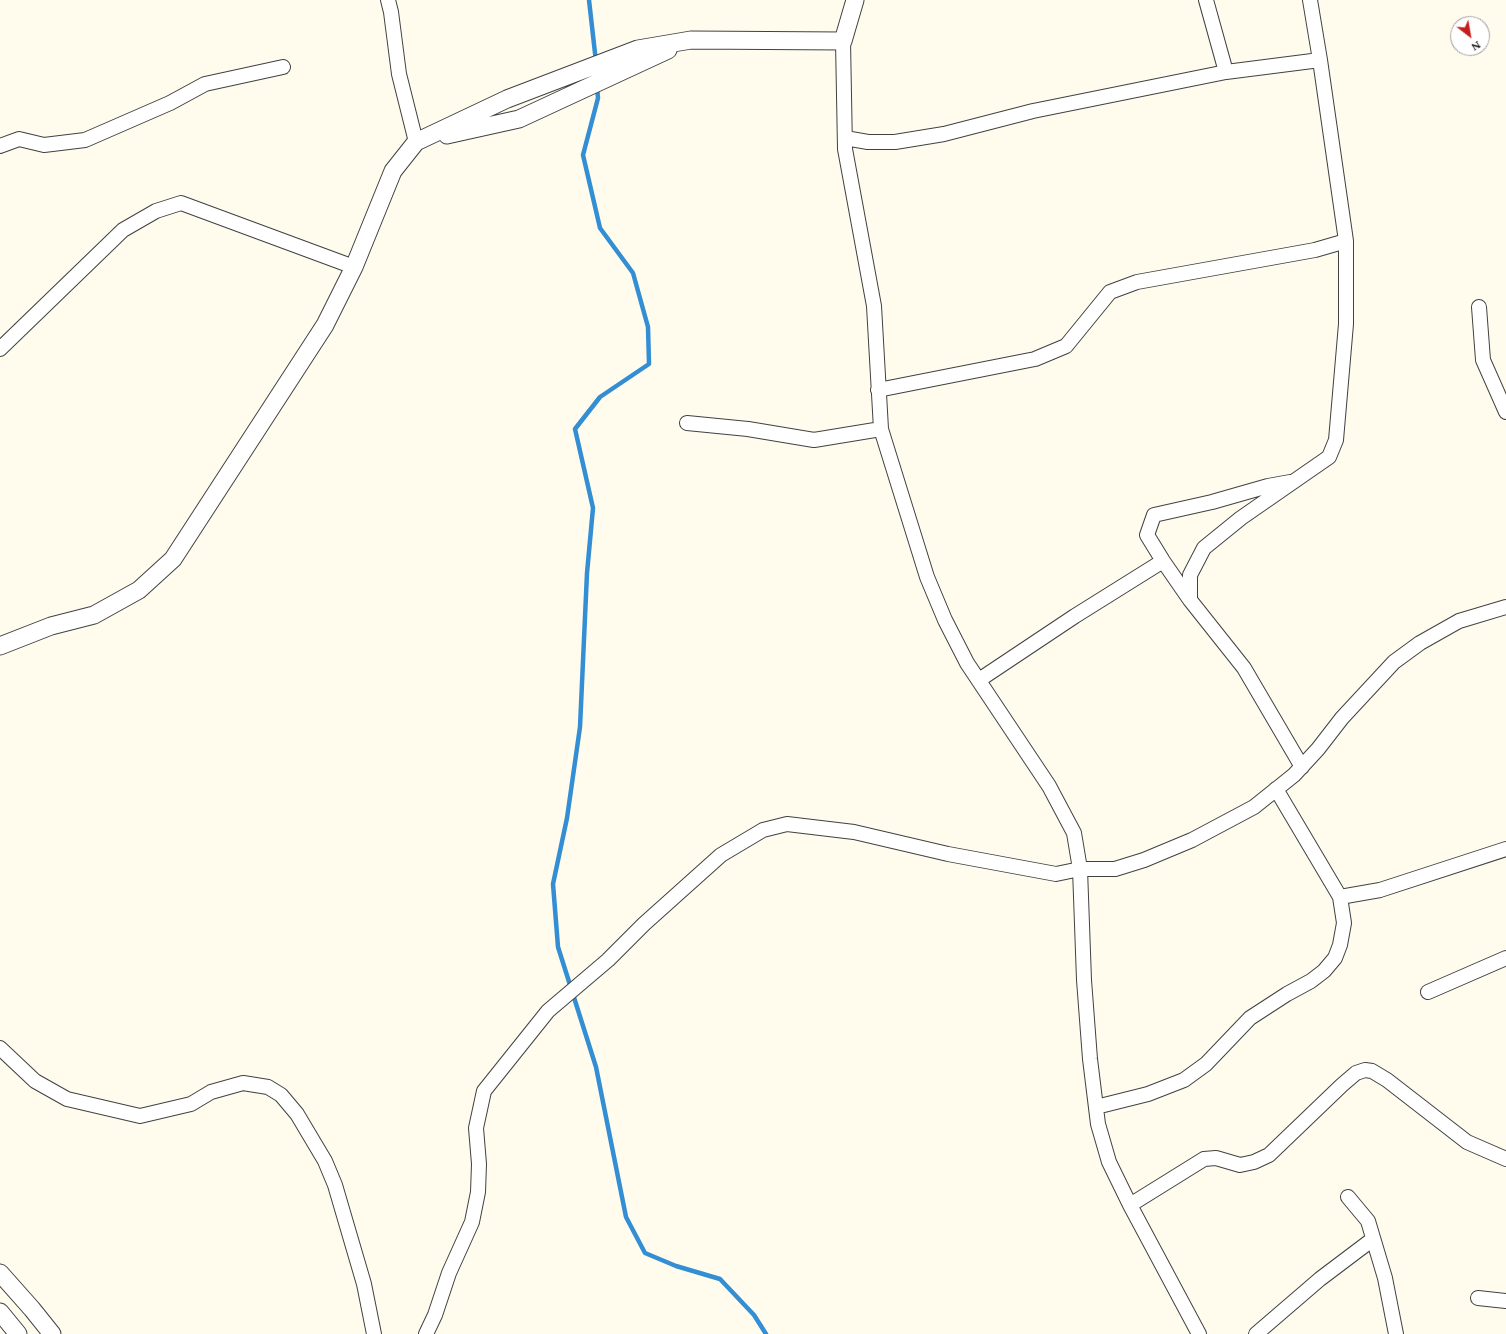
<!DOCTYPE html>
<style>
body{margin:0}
#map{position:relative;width:1506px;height:1334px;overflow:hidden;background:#fffcee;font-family:Spectral,serif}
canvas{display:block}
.north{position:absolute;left:1450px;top:16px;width:40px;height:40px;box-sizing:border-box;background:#fff;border:1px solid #9f9f9f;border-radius:50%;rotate:149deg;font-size:11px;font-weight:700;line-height:16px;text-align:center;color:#0e0e0e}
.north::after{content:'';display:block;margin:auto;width:14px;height:18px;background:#c51e1f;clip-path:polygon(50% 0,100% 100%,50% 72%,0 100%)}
</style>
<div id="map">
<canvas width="1506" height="1334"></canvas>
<div class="north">N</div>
</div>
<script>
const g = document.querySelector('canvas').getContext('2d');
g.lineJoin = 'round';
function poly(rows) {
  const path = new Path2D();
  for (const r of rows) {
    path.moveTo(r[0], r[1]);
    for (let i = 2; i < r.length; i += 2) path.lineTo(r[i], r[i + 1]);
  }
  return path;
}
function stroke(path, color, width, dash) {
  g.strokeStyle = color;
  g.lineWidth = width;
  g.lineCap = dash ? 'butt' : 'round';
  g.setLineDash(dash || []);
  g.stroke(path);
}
const stream = poly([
 [589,0,596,62],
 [597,87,598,98,583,155,600,228,633,273,648,327,649,364,600,397,575,429,593,508,587,573,580,727,567,818,553,884,558,947,596,1067,626,1217,645,1253,676,1266,720,1279,754,1315,766,1334]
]);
const minor = poly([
 [388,0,391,12,399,74,416,142],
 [1206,0,1226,72],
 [843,41,845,149,874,306,881,429,927,577,945,620,967,663,1049,786,1074,833,1080,869,1084,980,1090,1059,1098,1124,1109,1162,1130,1205,1199,1334],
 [845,138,868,142,895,142,944,134,1033,111,1226,72,1320,60],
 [0,146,19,139,44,145,85,140,170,103,205,84,283,67],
 [1479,307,1483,360,1506,412],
 [0,349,123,230,156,211,181,203,354,267],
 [878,390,1035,359,1066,346,1110,292,1137,282,1315,250,1346,241],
 [687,423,748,429,814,440,881,429],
 [1190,600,1163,561,1147,535,1154,515,1212,502,1268,486,1290,482],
 [979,680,1075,616,1163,561],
 [1302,767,1244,668,1190,600,1190,575,1204,548,1241,518,1329,457,1336,440,1346,324,1346,241,1320,60,1310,0],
 [1340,897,1380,890,1506,849],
 [1428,992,1506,958],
 [0,1048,35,1081,67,1099,140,1116,191,1104,211,1092,243,1083,268,1087,281,1095,297,1114,325,1161,335,1185,364,1284,374,1334],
 [1096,1107,1148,1094,1184,1080,1206,1064,1250,1018,1287,994,1311,981,1324,971,1335,958,1340,945,1344,923,1340,897,1276,789],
 [1348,1197,1368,1221,1385,1278,1396,1334],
 [1130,1205,1204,1159,1216,1158,1240,1165,1254,1162,1269,1155,1342,1085,1356,1073,1365,1070,1372,1071,1387,1080,1467,1142,1506,1159],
 [1478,1298,1506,1301],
 [426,1334,435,1315,449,1273,472,1222,478,1192,479,1164,476,1128,484,1091,548,1011,608,960,644,924,721,855,763,830,787,824,854,832,948,854,1056,874,1080,869,1115,869,1144,860,1192,840,1254,807,1294,775,1318,749,1342,718,1394,662,1420,643,1459,621,1506,607],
 [1256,1334,1320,1279,1373,1239]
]);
const tertiary = poly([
 [447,135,519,119,668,50],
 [0,646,51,626,94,615,139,590,173,559,325,325,354,267,393,171,416,142,507,99,638,49,691,40,843,41,855,0],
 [0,1273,32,1309,52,1334],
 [0,1312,18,1334]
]);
stroke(stream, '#338ed4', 4.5);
stroke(minor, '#414141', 16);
stroke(tertiary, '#414141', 19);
stroke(minor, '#fff', 14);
stroke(tertiary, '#fff', 17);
</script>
